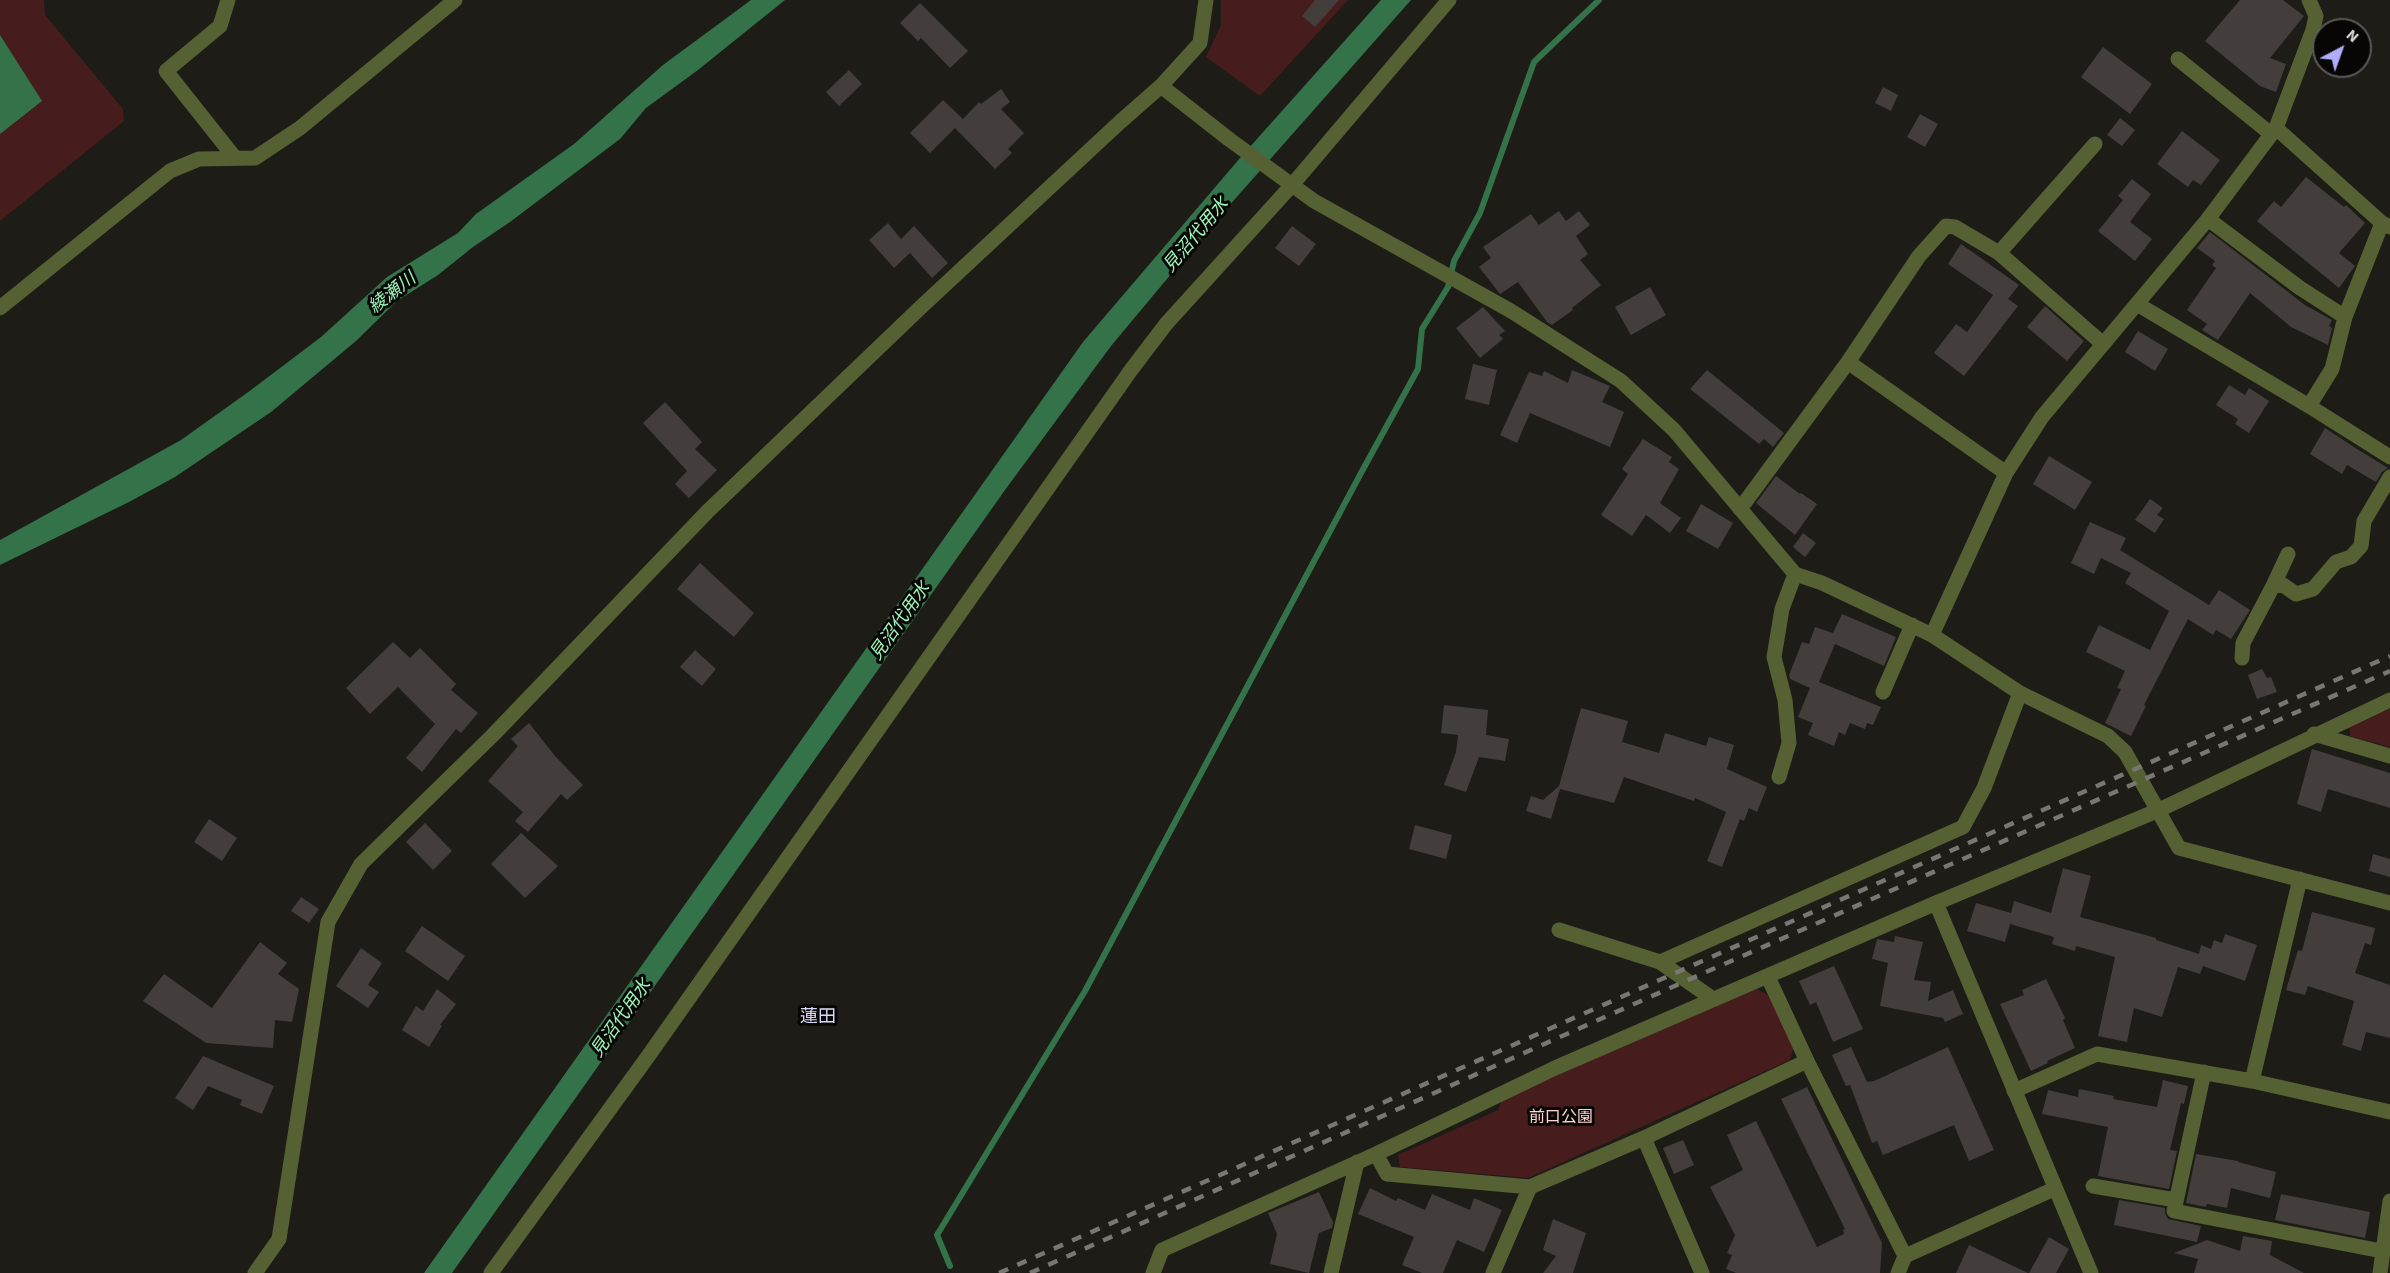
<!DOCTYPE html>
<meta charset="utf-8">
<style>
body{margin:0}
#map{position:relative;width:2390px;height:1273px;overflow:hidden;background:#1d1c17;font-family:"Source Sans 3",sans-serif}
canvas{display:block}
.north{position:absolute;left:2312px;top:18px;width:60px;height:60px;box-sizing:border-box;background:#070605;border:2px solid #5a5957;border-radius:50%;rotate:41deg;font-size:16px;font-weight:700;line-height:24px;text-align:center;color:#d6d5d2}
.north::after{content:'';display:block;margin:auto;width:21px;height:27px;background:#b0aefa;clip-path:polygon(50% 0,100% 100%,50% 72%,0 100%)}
</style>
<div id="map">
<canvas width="2390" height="1273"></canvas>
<div class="north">N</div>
</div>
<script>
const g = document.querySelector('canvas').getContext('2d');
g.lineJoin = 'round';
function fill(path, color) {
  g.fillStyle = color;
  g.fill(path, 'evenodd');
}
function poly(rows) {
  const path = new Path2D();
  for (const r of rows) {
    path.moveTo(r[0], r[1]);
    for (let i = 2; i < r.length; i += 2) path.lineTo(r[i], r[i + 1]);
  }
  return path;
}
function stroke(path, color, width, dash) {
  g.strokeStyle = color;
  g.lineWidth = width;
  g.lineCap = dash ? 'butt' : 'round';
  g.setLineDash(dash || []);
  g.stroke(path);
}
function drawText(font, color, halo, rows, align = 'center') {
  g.font = font + ' "Source Sans 3","Noto Sans JP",sans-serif';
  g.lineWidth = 6;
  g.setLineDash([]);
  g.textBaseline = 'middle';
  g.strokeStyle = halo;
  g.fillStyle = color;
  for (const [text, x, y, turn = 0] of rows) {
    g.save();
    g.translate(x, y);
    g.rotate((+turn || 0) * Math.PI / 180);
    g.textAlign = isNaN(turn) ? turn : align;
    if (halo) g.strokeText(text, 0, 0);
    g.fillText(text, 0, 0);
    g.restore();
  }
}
const green = poly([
 [0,0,44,0,45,15,123,109,124,121,0,221],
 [1221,0,1348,0,1260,96,1206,57,1221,25],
 [2390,709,2390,747,2350,736,2350,727],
 [1753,987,1768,995,1794,1046,1790,1060,1528,1178,1400,1167,1398,1155,1498,1110,1502,1100]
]);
const water = poly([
 [751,0,785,0,698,70,646,108,620,139,510,222,473,247,438,275,397,301,356,341,271,412,175,477,129,502,0,565,0,540,181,440,251,390,321,337,387,277,458,233,476,214,574,144,663,65],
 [1381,0,1411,0,1212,225,1111,346,1005,490,452,1273,424,1273,1083,342,1240,158],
 [0,35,42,101,0,134]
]);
const stream = poly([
 [950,1266,937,1235,1085,991,1361,473,1418,369,1422,329,1448,287,1454,261,1480,213,1534,62,1599,0]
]);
const building = poly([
 [1315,0,1339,0,1315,27,1302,16],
 [2240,0,2283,0,2304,16,2270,58,2286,64,2276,92,2260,86,2205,41],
 [920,3,968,51,950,68,921,38,918,41,900,23],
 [2103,47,2152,84,2130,114,2081,77],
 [849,70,862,84,839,106,826,92],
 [1883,87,1898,95,1891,111,1875,103],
 [1001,89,1010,102,1001,109,1024,133,1008,149,1012,153,995,169,955,128,930,153,910,133,943,100,963,119,979,102,981,104],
 [1920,114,1938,124,1925,147,1907,137],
 [2120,118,2135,130,2122,146,2107,135],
 [2182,131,2220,160,2201,185,2193,180,2188,187,2157,164],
 [2306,177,2344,207,2346,205,2365,223,2339,253,2355,266,2339,288,2257,221,2274,201,2281,207],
 [2132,179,2151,194,2130,222,2152,239,2135,261,2098,231,2123,200,2118,196],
 [1559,211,1566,221,1579,211,1590,225,1576,236,1588,254,1580,260,1601,285,1572,308,1573,310,1552,325,1547,322,1518,282,1500,294,1479,267,1491,258,1483,247,1531,214,1539,225],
 [888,223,901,239,914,226,948,263,932,278,910,253,894,268,869,240],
 [1292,226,1316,244,1299,266,1275,248],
 [2210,232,2305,305,2332,320,2329,326,2332,328,2328,345,2291,327,2250,293,2218,340,2202,330,2207,324,2187,310,2216,268,2212,265,2215,261,2197,248],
 [1961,244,2019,285,2008,299,2018,306,1964,376,1934,353,1956,324,1967,332,1993,295,1948,264],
 [1650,287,1666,315,1631,335,1615,307],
 [2045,306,2084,341,2067,361,2027,327],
 [1483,307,1505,331,1499,335,1503,339,1480,358,1456,328],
 [2138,331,2168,349,2155,371,2125,352],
 [1473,364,1497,370,1489,405,1465,399],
 [1572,370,1610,386,1602,402,1624,412,1610,447,1530,413,1517,443,1500,435,1529,372,1542,376,1544,371,1568,383],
 [1707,370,1784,433,1773,447,1764,439,1759,444,1690,389],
 [2229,385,2245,395,2249,388,2269,401,2249,433,2235,424,2238,419,2216,405],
 [665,402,702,442,695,449,717,470,689,498,675,484,687,471,643,423],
 [2325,428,2357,449,2388,468,2382,472,2376,482,2347,465,2342,474,2310,454],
 [1643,439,1672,457,1669,462,1679,469,1660,503,1681,518,1670,533,1646,515,1632,536,1601,515,1628,474,1622,469],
 [2049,456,2092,482,2075,510,2033,484],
 [1776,476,1800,494,1801,493,1817,504,1795,535,1756,503],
 [2150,499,2163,508,2157,515,2164,519,2155,533,2135,520],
 [1701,504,1733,523,1718,549,1686,531],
 [2090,522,2126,538,2120,550,2209,605,2219,590,2250,610,2231,639,2216,630,2213,635,2188,619,2144,705,2146,706,2131,736,2105,723,2121,689,2117,688,2125,671,2086,652,2099,625,2150,650,2169,611,2125,583,2131,573,2101,558,2094,574,2071,563],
 [1803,533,1816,543,1805,557,1793,547],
 [700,563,754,613,734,637,677,589],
 [1842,614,1896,637,1884,666,1835,644,1819,682,1881,707,1873,725,1867,723,1865,729,1850,723,1845,735,1839,732,1834,746,1808,735,1813,723,1798,717,1810,688,1790,679,1789,675,1802,642,1809,644,1815,627,1833,633],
 [393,642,410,658,420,648,456,684,451,690,478,713,461,733,456,729,422,772,406,758,435,724,398,687,370,714,346,688],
 [695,650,716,669,702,686,680,667],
 [2262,669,2267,678,2271,677,2277,692,2257,699,2248,675],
 [1444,705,1488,710,1486,735,1509,739,1505,761,1479,757,1466,792,1444,785,1456,752,1458,735,1441,733],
 [1581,708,1628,721,1622,742,1659,753,1665,733,1706,746,1709,737,1734,745,1727,769,1767,787,1757,812,1749,808,1744,821,1740,819,1722,867,1707,861,1726,812,1695,798,1694,801,1624,777,1614,803,1560,789,1551,819,1526,811,1531,796,1543,800,1559,786],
 [529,723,555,756,583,785,567,800,561,794,528,832,515,821,523,812,488,781,518,746,511,739],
 [2312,749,2390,773,2390,808,2328,789,2321,812,2297,804],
 [209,819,237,838,222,861,194,842],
 [425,823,452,851,433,870,406,842],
 [1415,825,1452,835,1446,859,1409,849],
 [521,833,558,866,525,898,491,864],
 [2373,854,2390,859,2390,877,2369,871],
 [2063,868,2091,876,2080,917,2156,938,2156,940,2199,954,2201,945,2211,949,2214,940,2222,943,2225,934,2257,945,2245,981,2203,966,2200,974,2178,967,2162,1017,2134,1008,2127,1042,2098,1036,2115,957,2076,946,2075,951,2052,944,2054,937,2010,924,2005,942,1967,931,1976,903,2011,913,2014,901,2051,913],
 [301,897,319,909,309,923,291,911],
 [2312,912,2375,928,2371,945,2365,943,2355,973,2390,985,2390,1038,2366,1032,2361,1051,2342,1045,2354,1001,2308,986,2305,995,2286,990,2298,950,2302,951],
 [422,926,465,956,448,981,405,951],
 [1895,936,1923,942,1914,980,1931,982,1928,1001,1953,990,1963,1014,1945,1022,1943,1018,1880,1006,1888,963,1872,959,1877,939,1894,942],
 [260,942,287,963,278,974,299,989,292,1022,275,1020,273,1048,206,1043,143,1001,164,974,212,1008],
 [361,948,382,963,368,985,379,992,368,1008,336,986],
 [1834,966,1863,1029,1833,1042,1816,1002,1810,1005,1799,981],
 [2046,979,2065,1018,2063,1020,2075,1048,2047,1061,2048,1063,2031,1071,2000,1004,2024,995,2022,990],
 [437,989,456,1004,440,1025,442,1026,429,1047,402,1030,416,1006,423,1011],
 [1851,1047,1867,1082,1874,1081,1948,1047,1994,1150,1969,1161,1954,1125,1883,1155,1877,1141,1872,1143,1850,1085,1846,1086,1832,1055],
 [203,1056,274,1086,262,1114,240,1105,242,1100,208,1086,193,1110,175,1098],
 [2163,1080,2188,1086,2184,1104,2181,1103,2170,1150,2177,1151,2169,1189,2098,1176,2108,1127,2042,1114,2048,1090,2078,1097,2079,1089,2114,1096,2113,1099,2157,1107],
 [1807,1087,1882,1243,1880,1273,1736,1273,1726,1269,1732,1255,1727,1253,1735,1235,1710,1187,1743,1170,1727,1135,1756,1121,1817,1247,1844,1234,1843,1230,1845,1229,1781,1099],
 [1683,1140,1694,1165,1674,1174,1663,1148],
 [2196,1154,2238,1161,2238,1162,2276,1172,2270,1198,2231,1188,2227,1208,2207,1204,2206,1207,2186,1203],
 [1370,1188,1396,1201,1398,1198,1425,1210,1432,1194,1470,1210,1474,1198,1502,1210,1484,1252,1457,1240,1443,1273,1422,1273,1402,1265,1414,1237,1358,1214],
 [1319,1192,1333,1222,1332,1228,1319,1233,1309,1273,1270,1264,1277,1234,1268,1213],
 [2281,1194,2370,1212,2365,1238,2275,1220],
 [2119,1200,2165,1208,2165,1213,2168,1219,2201,1226,2197,1242,2114,1225],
 [1553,1219,1586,1233,1573,1273,1543,1273,1556,1256,1543,1250],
 [2243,1236,2272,1241,2270,1255,2304,1273,2194,1273,2198,1259,2174,1253,2207,1240,2240,1251],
 [2049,1237,2069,1249,2056,1273,2029,1273],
 [1969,1245,2028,1273,1956,1273]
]);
const minor = poly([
 [228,0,220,26,166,71,235,158],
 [2178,59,2271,134],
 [1161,86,1230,140,1314,201,1511,311,1621,381,1674,430,1795,574,1822,583,1932,635,2020,693,2108,736,2125,752,2179,848,2390,903],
 [2276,128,2382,223,2390,227],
 [2208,219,2300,288,2345,317],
 [1999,253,2095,144],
 [2137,304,2309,406,2332,369,2345,317,2382,223],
 [0,308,170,171,199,159,255,158,300,128,455,0],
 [1848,362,2006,473],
 [2309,406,2390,457],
 [1740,509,1848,362,1919,256,1946,226,1955,227,1999,253,2103,344],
 [2273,586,2288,554],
 [1932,635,2006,473,2042,417,2208,219,2276,128,2313,30,2316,16,2309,0],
 [2242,658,2243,643,2273,586,2283,585,2296,594,2313,589,2336,562,2351,557,2361,546,2364,521,2390,477],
 [1883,692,1912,625],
 [2314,734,2390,756],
 [1779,777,1789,743,1785,700,1774,657,1782,609,1795,574],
 [1559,930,1660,962,1713,999],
 [1660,962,1963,827,1984,788,2020,693],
 [1807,1061,1905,1256],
 [2204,1072,2174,1211,2382,1251],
 [2252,1081,2300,879],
 [2014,1091,2097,1054,2252,1081,2390,1112],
 [1644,1138,1702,1273],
 [1376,1154,1387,1174,1530,1187,1644,1138,1807,1061,1768,977],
 [2093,1186,2176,1200],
 [491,1273,649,1055,1131,370,1166,324,1292,185,1449,0],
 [1153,1273,1162,1250,1376,1154,1555,1068,1936,903,2159,810,2390,700],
 [1331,1273,1357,1162],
 [1493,1273,1530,1187],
 [1898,1273,1905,1256,2054,1189],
 [2380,1273,2390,1201]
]);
const tertiary = poly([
 [1936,903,2091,1273],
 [255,1273,279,1239,328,922,361,864,493,735,708,511,921,307,1120,122,1161,86,1200,43,1206,0]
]);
const rail = poly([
 [999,1273,2390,656],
 [1030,1273,1688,980,2390,671]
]);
const parkNames = [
 ["前口公園",1561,1118]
];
const waterNames = [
 ["見沼代用水",1197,236,-50],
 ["綾瀬川",393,294,-38],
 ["見沼代用水",901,622,-55],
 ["見沼代用水",622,1019,-55]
];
const neighbourhoodNames = [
 ["蓮田",818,1018]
];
fill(green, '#471c1c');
fill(water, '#34724a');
stroke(stream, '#34724a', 6);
fill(building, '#433e3b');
stroke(minor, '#556033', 15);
stroke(tertiary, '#556033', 15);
stroke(rail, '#787773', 4.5, [10, 10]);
drawText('16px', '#fed3d0', '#070605', parkNames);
drawText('italic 18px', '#9df5b8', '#070605', waterNames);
drawText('18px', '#d9daf7', '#070605', neighbourhoodNames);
</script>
